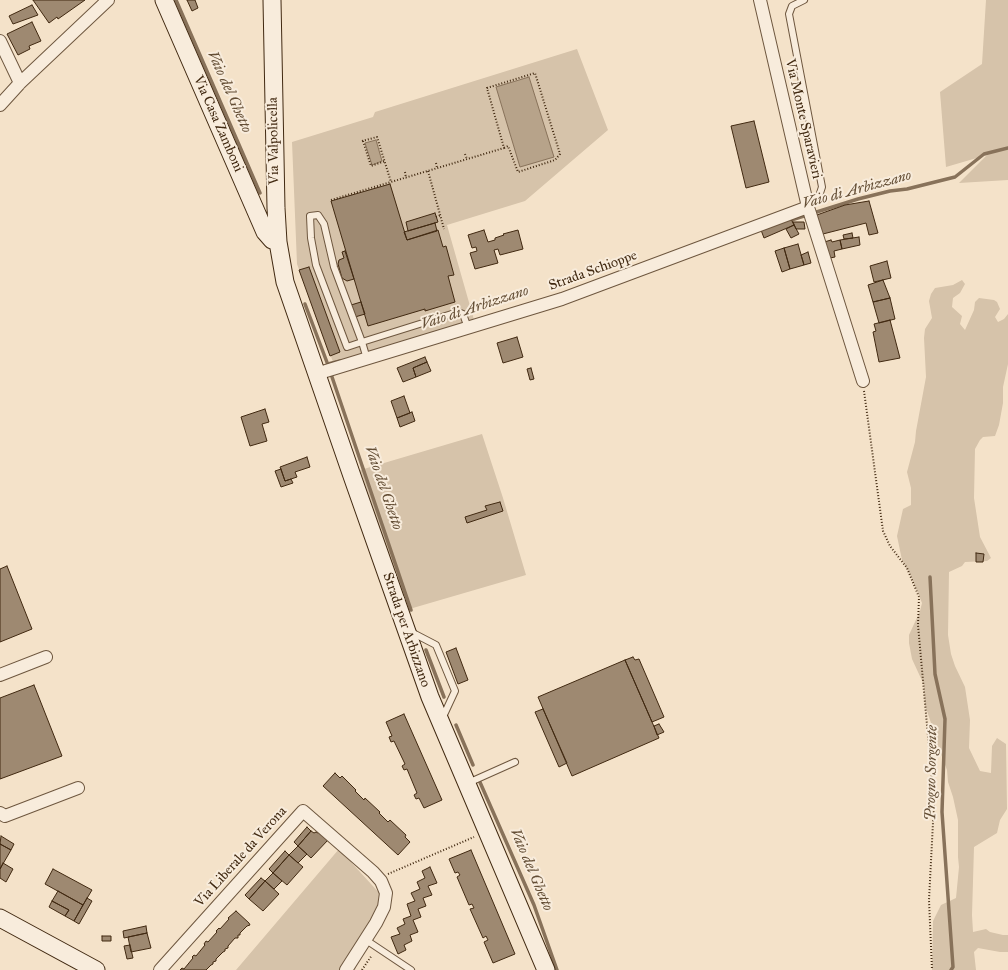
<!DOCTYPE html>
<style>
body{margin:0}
canvas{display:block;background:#f4e2c9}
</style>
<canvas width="1008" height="970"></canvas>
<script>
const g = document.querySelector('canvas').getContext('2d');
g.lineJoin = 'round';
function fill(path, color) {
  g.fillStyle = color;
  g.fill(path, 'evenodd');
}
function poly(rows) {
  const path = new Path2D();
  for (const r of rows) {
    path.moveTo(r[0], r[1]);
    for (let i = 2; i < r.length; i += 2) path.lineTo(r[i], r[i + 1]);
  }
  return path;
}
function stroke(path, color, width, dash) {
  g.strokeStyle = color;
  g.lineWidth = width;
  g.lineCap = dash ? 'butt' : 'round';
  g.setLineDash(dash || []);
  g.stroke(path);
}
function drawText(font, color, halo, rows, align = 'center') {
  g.font = font + ' "IM FELL Great Primer",serif';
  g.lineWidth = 4;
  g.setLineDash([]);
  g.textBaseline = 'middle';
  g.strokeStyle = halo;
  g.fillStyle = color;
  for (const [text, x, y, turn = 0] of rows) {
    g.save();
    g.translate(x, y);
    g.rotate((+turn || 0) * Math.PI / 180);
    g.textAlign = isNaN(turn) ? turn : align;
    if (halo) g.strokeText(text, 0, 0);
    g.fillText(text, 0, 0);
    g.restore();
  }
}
const green = poly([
 [986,0,1008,0,1008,180,959,183,987,155,946,167,940,92,982,64],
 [577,49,608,130,525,201,447,225,474,320,333,362,297,264,292,142,373,117,375,112],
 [962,280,965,284,960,293,953,298,952,307,962,316,960,324,965,330,974,310,975,302,979,298,994,300,997,302,1000,309,995,317,998,322,1004,319,1008,314,1008,364,1003,387,1003,403,999,425,995,436,983,437,980,440,975,449,974,498,980,537,991,558,987,561,965,562,962,566,949,572,948,635,951,654,955,666,965,687,970,720,969,748,980,771,991,773,992,746,997,738,1006,744,1007,809,1000,820,997,833,974,847,972,915,973,932,986,929,990,932,1003,935,1008,935,1008,952,1000,952,978,948,974,952,976,970,932,970,933,921,941,905,956,898,959,867,958,857,958,820,953,797,948,782,947,770,941,754,934,745,931,733,931,723,925,705,924,685,912,659,909,643,909,635,920,611,922,603,911,576,902,560,897,536,903,509,911,505,911,488,907,472,915,442,916,431,926,377,924,338,925,329,932,318,929,301,931,294,935,288,953,285],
 [482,434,503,498,526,575,406,610,357,471],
 [339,849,382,896,355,970,236,970]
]);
const water = poly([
 [529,77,554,157,520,167,496,87,529,77],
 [376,140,382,161,372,165,365,143,376,140]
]);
const stream = poly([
 [176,0,260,193],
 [788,221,858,199,890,191,907,189,955,177,984,154,1008,148],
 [305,304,328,365],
 [328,364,340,361],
 [331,374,411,610],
 [930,577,935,674,945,719,942,812,953,967,951,970],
 [426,650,444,697],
 [456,725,473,765],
 [479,780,534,905,557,970]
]);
const building = poly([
 [33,0,85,0,58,19,57,17,49,23,33,0],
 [187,0,195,0,198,8,192,11,187,0],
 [32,5,38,15,13,24,9,16,32,5],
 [32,22,41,41,29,46,30,49,18,55,7,34,32,22],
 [754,121,769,182,746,188,731,126,754,121],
 [390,184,407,240,438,230,443,247,446,246,454,275,448,276,455,302,425,311,425,309,368,326,331,201,390,184],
 [869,201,878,233,869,235,866,223,819,235,814,216,845,205,869,201],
 [435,213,438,222,408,231,406,222,435,213],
 [790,217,794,225,764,238,761,230,790,217],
 [793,222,804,222,805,229,796,229,793,222],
 [435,223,437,231,407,240,404,232,435,223],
 [794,225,799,234,791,238,786,229,794,225],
 [484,230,488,242,495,240,495,238,504,235,503,234,518,230,523,249,500,255,498,249,494,250,498,263,475,269,470,253,477,251,476,247,472,248,468,235,484,230],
 [852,233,853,238,844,239,843,235,852,233],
 [859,237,860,245,842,249,840,240,859,237],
 [831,240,832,242,840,240,842,249,834,251,835,257,825,259,821,243,831,240],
 [798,244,804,265,790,269,784,248,798,244],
 [784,248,790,269,782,272,775,251,784,248],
 [345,251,354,279,347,281,342,278,338,264,339,260,344,258,342,252,345,251],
 [808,252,811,263,804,265,801,255,808,252],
 [887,261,891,278,874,282,870,266,887,261],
 [309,267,340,352,330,356,299,270,309,267],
 [883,280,890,298,873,302,868,285,883,280],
 [890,298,895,319,879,323,873,302,890,298],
 [361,302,365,314,355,317,351,305,361,302],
 [890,320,900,358,879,362,873,332,876,331,874,324,890,320],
 [517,337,523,357,503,363,497,343,517,337],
 [425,357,427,362,413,368,416,377,403,382,397,368,425,357],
 [427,362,431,371,416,377,413,368,427,362],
 [531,368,534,379,530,380,527,369,531,368],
 [404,396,410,413,397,418,391,401,404,396],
 [265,409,269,422,262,424,267,441,250,446,241,417,265,409],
 [412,412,415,421,400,427,397,418,412,412],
 [307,457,310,467,295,472,297,477,285,481,280,467,307,457],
 [281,469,285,481,291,479,293,483,281,487,275,471,281,469],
 [500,502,503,511,467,523,465,517,487,510,485,506,500,502],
 [976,553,984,554,983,562,976,562,976,553],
 [7,566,32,629,0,642,0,569,7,566],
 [456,648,468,680,458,684,446,652,456,648],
 [633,657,635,660,639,659,664,717,652,722,625,660,633,657],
 [625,660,659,738,572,776,538,697,625,660],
 [34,685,62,756,0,779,0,698,34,685],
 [543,709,567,763,559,767,535,712,543,709],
 [404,714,442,800,424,808,419,798,416,799,414,795,417,793,407,769,404,770,402,766,405,764,394,741,391,742,389,737,392,736,386,722,404,714],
 [659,724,664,732,657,735,654,726,659,724],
 [335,773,340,778,342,776,356,790,355,791,364,800,365,798,380,812,379,813,388,822,390,820,406,835,405,837,410,842,398,855,323,786,335,773],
 [307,827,311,831,298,846,294,842,307,827],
 [311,831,314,833,316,832,318,833,319,832,328,840,311,858,298,846,311,831],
 [1,836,14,844,11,850,0,844,1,836],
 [0,844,11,850,0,869,0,844],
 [298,846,307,854,298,863,289,855,298,846],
 [471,850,515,954,493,963,484,942,488,940,486,936,483,938,470,909,474,908,472,904,469,905,457,877,460,875,458,872,455,873,449,859,471,850],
 [285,851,289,855,273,873,269,869,285,851],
 [289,855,303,867,287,885,273,873,289,855],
 [3,863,13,869,6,882,0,878,0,869,3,863],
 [430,867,437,883,428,886,432,895,423,898,426,906,418,909,421,917,413,920,418,932,410,935,412,941,404,945,406,950,398,954,391,937,400,934,397,928,405,924,403,919,411,916,407,904,415,901,411,893,420,889,417,882,425,878,422,871,430,867],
 [53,869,92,890,83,905,45,884,53,869],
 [273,873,282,881,274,889,265,881,273,873],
 [261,878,265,881,249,899,245,895,261,878],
 [265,881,279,894,263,911,249,899,265,881],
 [58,891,83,905,74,921,65,916,69,910,52,901,58,891],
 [87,898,92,901,79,924,74,921,87,898],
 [52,901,69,910,65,916,49,907,52,901],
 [236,911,249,923,250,925,247,926,240,933,240,935,238,935,238,938,235,938,228,946,228,948,225,949,225,951,223,952,216,959,216,961,213,962,213,964,211,965,206,970,180,970,182,968,184,969,193,958,192,957,194,955,196,956,205,945,204,944,206,941,208,942,217,932,216,931,219,928,220,929,229,919,228,918,236,911],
 [146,926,147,933,124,938,123,931,146,926],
 [147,933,151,948,131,952,128,937,147,933],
 [102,936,111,936,111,941,102,941,102,936],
 [130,945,133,958,127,959,124,946,130,945]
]);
const path = poly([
 [362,141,377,137,391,182],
 [363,141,371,166,385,161],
 [465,154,467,159],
 [436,163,437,168],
 [428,171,444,229],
 [405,172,406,178],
 [331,200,504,148,487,88,535,73,560,154,555,160,518,172,508,146,504,148],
 [436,217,441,215],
 [864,391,883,531,890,546,907,568,919,597,918,625,934,803,929,900,932,970],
 [388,874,474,837],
 [362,970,372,955]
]);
const lane = poly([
 [804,0,792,6,789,14,822,187,819,196,806,202],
 [367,359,362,342,347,347,316,265,311,238,310,216,318,215,324,224,334,267,362,342,458,312,463,314,468,328],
 [411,632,436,645,455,691,442,719],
 [468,783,515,762],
 [366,940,411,970]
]);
const street = poly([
 [760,0,808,207,863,381],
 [0,41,20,83],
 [0,105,20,83,108,0],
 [316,374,562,299,808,207],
 [0,675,46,657],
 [0,813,5,816,78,788],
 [160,970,303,811,373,872,381,881,386,893,384,907,376,923,346,970]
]);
const secondary = poly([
 [164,0,265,232,272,240,278,242],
 [272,0,276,208,278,242,285,282,352,476,430,697,546,970],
 [0,918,96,970]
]);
const streetNames = [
 ["Via Monte Sparavieri",803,119,77],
 ["Via Casa Zamboni",218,124,66],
 ["Via Valpolicella",274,141,-91],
 ["Strada Schioppe",593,271,-20],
 ["Strada per Arbizzano",406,630,71],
 ["Via Liberale da Verona",241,857,-48]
];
const waterNames = [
 ["Vaio del Ghetto",229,92,66],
 ["Vaio di Arbizzano",857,190,-15],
 ["Vaio di Arbizzano",475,308,-18],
 ["Vaio del Ghetto",383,488,71],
 ["Progno Sorgente",932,773,-89],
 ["Vaio del Ghetto",531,870,67]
];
fill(green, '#d6c3aa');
fill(water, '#b7a38a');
stroke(water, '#88725a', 1);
stroke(stream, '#88725a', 3.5);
fill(building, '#9e8971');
stroke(building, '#412911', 1);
stroke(lane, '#6e573f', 8);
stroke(street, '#6e573f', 14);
stroke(secondary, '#412911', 19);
stroke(path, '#412911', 2, [1, 2]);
stroke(lane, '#f8ecdc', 6);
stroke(street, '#f8ecdc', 12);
stroke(secondary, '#f8ecdc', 17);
drawText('14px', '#412911', '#f8ecdc', streetNames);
drawText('italic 15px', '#644e35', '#f8ecdc', waterNames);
</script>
